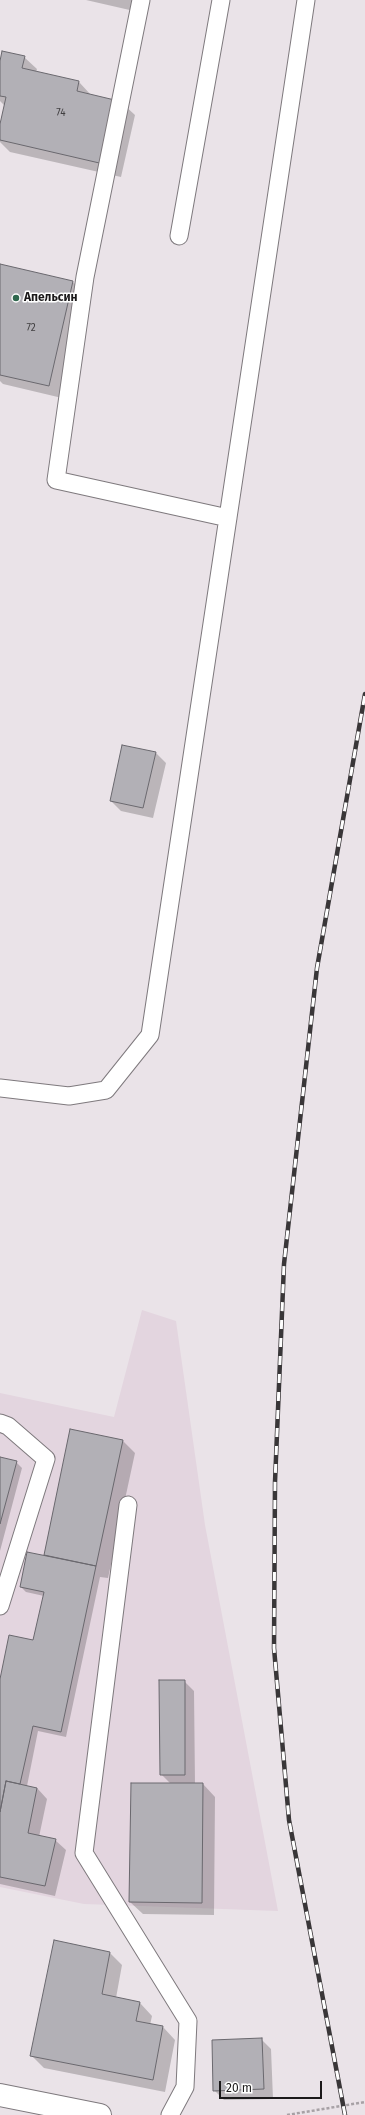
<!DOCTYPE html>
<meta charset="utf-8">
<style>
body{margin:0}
#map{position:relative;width:365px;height:2115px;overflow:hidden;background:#eae3e8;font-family:"Fira Sans",sans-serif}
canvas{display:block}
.scale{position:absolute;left:219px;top:2081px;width:103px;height:18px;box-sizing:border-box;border:2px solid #1b191a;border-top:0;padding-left:5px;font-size:12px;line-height:14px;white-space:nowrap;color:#1b191a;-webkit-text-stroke:3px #fff;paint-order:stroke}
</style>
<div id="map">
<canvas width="365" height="2115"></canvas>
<div class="scale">20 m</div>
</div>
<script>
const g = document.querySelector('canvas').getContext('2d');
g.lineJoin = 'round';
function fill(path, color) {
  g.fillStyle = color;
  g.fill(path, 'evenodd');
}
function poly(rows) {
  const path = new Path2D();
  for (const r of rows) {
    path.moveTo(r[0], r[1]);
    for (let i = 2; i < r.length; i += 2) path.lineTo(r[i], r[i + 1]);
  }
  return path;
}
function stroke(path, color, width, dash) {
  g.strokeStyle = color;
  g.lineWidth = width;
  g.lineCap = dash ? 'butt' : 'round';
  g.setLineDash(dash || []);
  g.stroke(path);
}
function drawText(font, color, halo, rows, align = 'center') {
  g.font = font + ' "Fira Sans",sans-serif';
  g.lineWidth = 3;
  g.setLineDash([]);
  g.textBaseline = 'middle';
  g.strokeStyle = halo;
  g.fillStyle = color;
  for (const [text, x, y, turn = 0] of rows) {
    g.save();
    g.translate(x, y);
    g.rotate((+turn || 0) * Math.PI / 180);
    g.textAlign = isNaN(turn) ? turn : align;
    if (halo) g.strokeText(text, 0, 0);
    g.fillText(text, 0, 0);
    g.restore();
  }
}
const built = poly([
 [142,1310,176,1321,205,1525,278,1911,84,1904,0,1887,0,1393,114,1417]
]);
const shadow = poly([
 [86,0,137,0,134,11],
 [24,57,37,69,36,72,79,82,91,95,122,103,135,115,121,177,10,152,0,142,0,128,5,106,0,101,0,66],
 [0,265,73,282,85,294,62,398,3,384,0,381],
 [156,753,166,763,153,818,121,811,111,801],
 [71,1430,123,1441,135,1453,108,1578,100,1577,66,1737,38,1731,27,1786,37,1788,47,1799,39,1837,55,1840,66,1850,55,1896,0,1884,0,1684,34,1641,44,1596,26,1592,21,1587,44,1556],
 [0,1458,16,1462,22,1468,0,1551],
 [184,1681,194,1691,195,1784,203,1784,215,1797,214,1915,143,1914,130,1902,171,1784,161,1774],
 [110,1953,122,1965,116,1998,140,2003,152,2016,150,2025,163,2027,175,2040,165,2092,44,2068,31,2055],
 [261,2039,271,2049,273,2099,224,2100,214,2090]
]);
const building = poly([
 [2,51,25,56,22,68,79,81,77,91,123,102,108,165,0,140,0,124,6,97,0,96,0,61,2,51],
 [0,264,73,281,49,386,0,375,0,264],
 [122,745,156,752,143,808,110,801,122,745],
 [70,1429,123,1440,96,1566,44,1555,70,1429],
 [0,1457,17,1461,0,1524,0,1457],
 [27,1552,96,1566,61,1732,33,1726,20,1784,6,1781,0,1812,0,1679,9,1635,33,1640,44,1592,20,1587,27,1552],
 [159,1680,185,1680,185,1775,160,1775,159,1680],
 [6,1781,37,1788,28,1833,56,1839,45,1886,0,1877,0,1812,6,1781],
 [131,1783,203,1783,202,1903,129,1902,131,1783],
 [54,1940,110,1952,102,1994,140,2002,136,2021,163,2026,153,2080,30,2056,54,1940],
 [262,2038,264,2089,213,2091,212,2040,262,2038]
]);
const path = poly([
 [287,2115,365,2102]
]);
const service = poly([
 [141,0,85,277,56,480,228,518],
 [179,236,221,0],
 [0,1088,69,1096,106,1090,150,1035,306,0],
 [0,1423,8,1426,46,1459,0,1606],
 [128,1505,84,1853,188,2021,185,2087,170,2115]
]);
const minor = poly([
 [0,2095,100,2115]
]);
const rail = poly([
 [345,2115,289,1820,274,1648,275,1482,284,1264,317,968,365,694]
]);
const markers = [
 [16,298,4,"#2f674e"]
];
const numberNames = [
 ["74",61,113],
 ["72",31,328]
];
const poiNames = [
 ["Апельсин",24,298]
];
fill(built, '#e3d5df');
fill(shadow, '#0003');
fill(building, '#b2b0b6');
stroke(building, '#6a686e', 1);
stroke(service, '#7e797d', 19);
stroke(minor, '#7e797d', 24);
stroke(path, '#a7a1a5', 2.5, [3, 2]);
stroke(service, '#fff', 17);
stroke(minor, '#fff', 22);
stroke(rail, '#393638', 4.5);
stroke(rail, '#fff', 3, [9]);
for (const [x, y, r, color] of markers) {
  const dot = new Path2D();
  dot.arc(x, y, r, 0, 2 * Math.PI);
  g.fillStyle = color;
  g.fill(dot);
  stroke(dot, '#fff', 1.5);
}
drawText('10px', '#413f41', null, numberNames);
drawText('bold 12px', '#1b191a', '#fff', poiNames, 'left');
</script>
